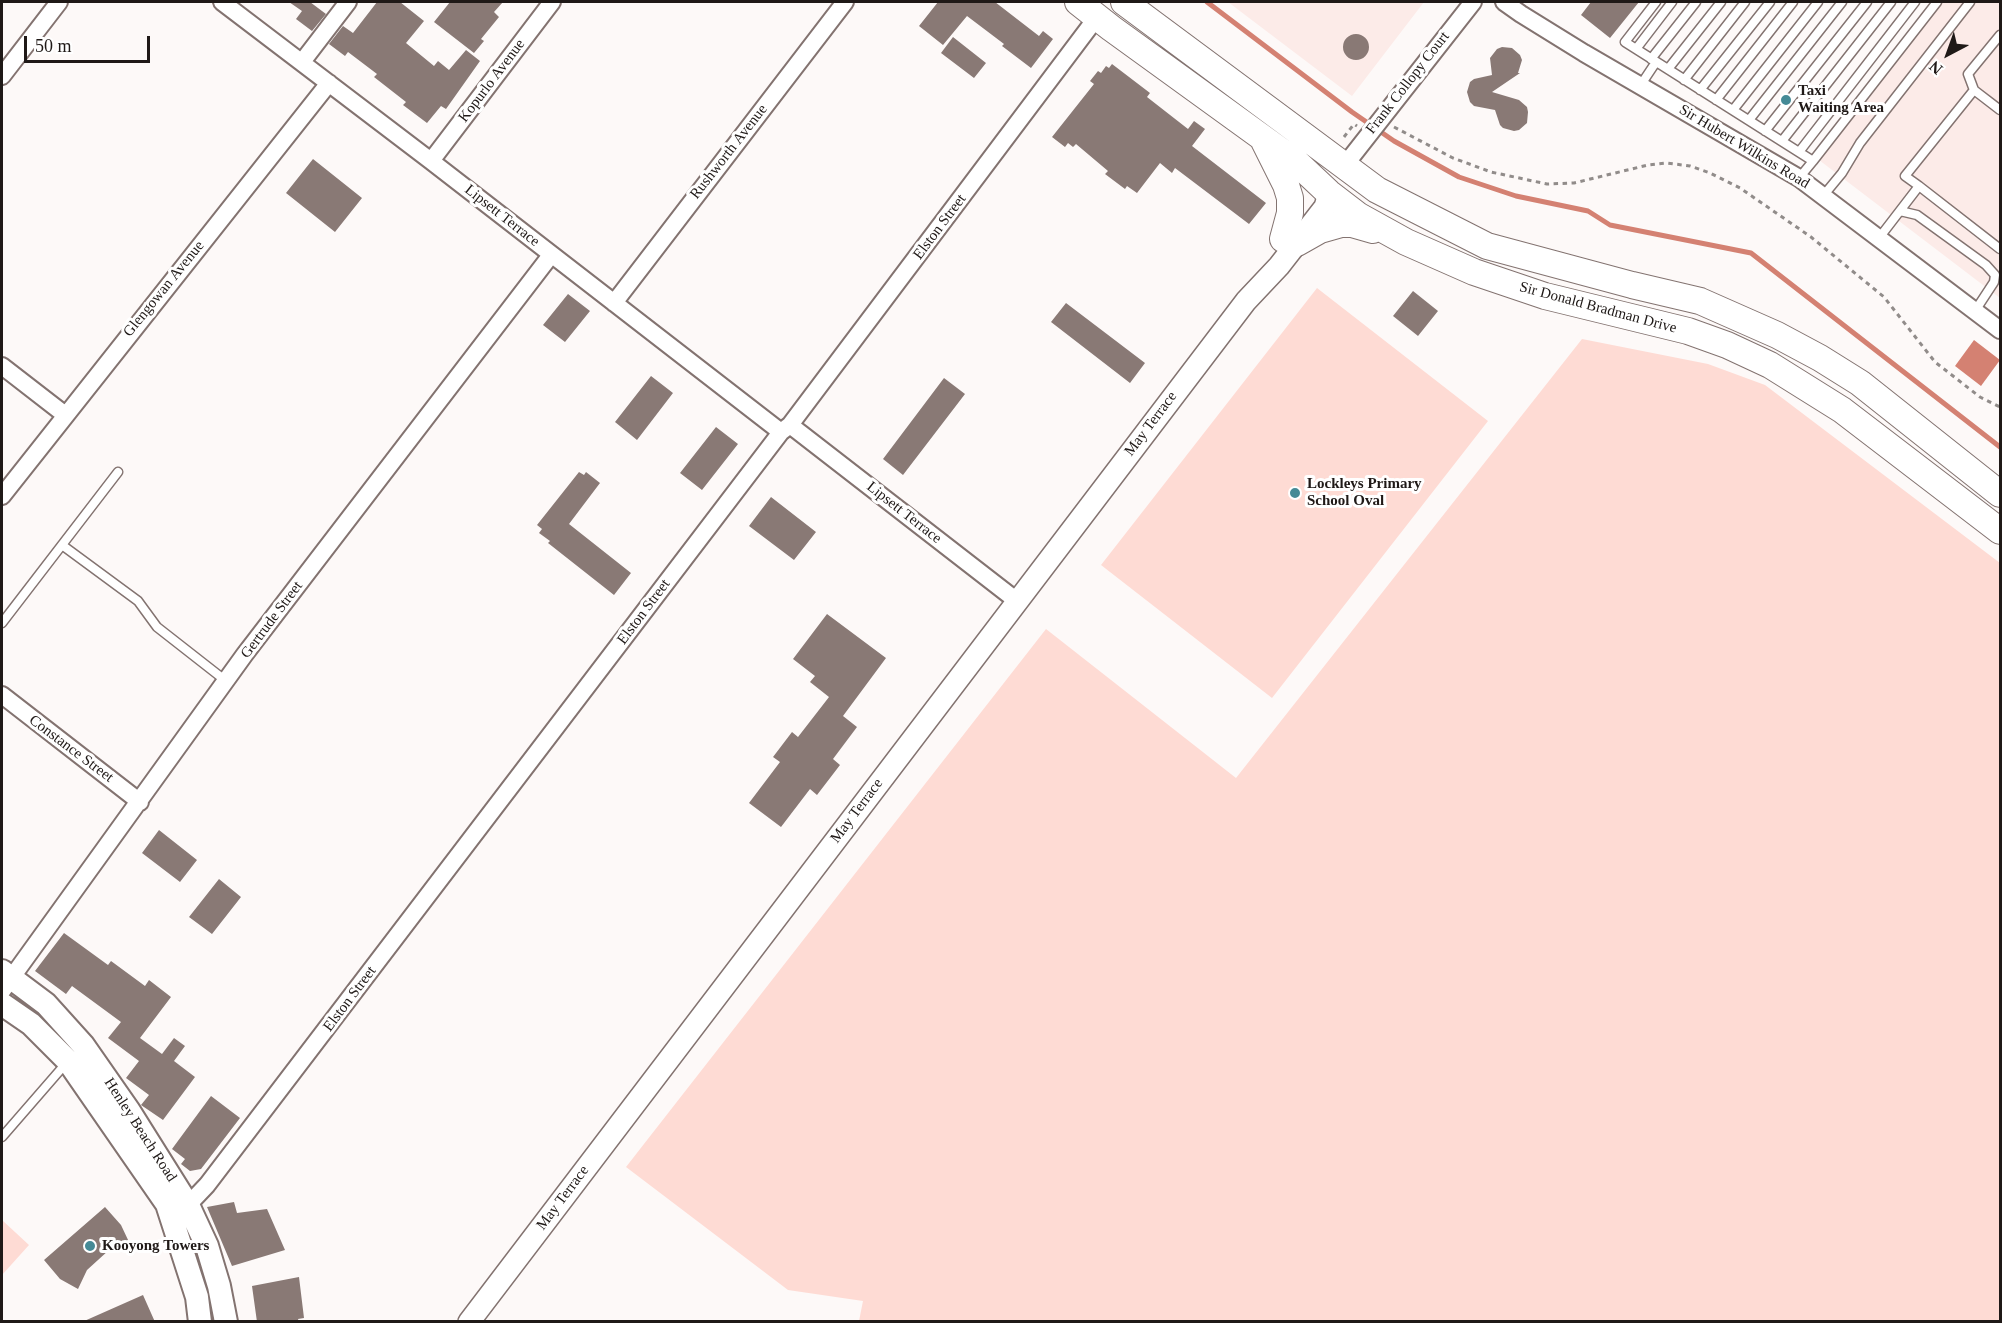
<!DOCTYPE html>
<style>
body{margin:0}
#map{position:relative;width:2002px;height:1323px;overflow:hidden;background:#fdf9f8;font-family:Georgia,serif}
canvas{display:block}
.frame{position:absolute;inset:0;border:3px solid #1f1917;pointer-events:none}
.north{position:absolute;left:1918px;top:24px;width:60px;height:60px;-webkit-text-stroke:4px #fff;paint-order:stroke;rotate:221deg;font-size:16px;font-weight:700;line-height:24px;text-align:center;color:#1f1917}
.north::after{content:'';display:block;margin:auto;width:21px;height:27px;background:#1f1917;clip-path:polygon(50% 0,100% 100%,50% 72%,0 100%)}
.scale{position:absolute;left:24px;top:36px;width:126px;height:27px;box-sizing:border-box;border:3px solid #1f1917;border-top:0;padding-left:8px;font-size:18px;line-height:21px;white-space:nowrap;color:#1f1917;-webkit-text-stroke:4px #fff;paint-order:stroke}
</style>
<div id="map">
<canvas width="2002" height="1323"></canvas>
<div class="frame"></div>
<div class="north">N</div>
<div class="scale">50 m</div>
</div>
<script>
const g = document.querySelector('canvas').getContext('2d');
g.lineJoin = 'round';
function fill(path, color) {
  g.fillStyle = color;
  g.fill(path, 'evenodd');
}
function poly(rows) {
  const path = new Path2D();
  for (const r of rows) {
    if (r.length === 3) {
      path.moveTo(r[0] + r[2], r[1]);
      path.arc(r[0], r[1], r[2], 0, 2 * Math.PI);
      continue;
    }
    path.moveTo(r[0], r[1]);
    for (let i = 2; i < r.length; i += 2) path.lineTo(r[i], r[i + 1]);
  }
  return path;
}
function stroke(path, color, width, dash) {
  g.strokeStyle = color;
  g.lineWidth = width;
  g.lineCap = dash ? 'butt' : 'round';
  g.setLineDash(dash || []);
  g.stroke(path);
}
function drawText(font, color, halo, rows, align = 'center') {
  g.font = font + ' Georgia,serif';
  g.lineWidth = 6;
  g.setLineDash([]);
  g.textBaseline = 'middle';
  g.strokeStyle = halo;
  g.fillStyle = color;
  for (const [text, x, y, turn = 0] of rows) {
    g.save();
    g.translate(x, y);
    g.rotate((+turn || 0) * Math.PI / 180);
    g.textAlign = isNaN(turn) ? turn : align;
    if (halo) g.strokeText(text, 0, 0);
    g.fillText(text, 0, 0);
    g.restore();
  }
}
const built = poly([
 [1228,2,1424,2,1352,96],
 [1942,2,2000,2,2000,298,1819,160]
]);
const green = poly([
 [1317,288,1488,421,1272,698,1101,565],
 [1582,339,1708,364,1765,385,2000,563,2000,1321,859,1321,863,1301,788,1290,626,1167,1046,629,1236,778],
 [2,1220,29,1245,2,1275]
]);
const water = poly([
 [1974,340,2000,360,1981,386,1955,366]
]);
const stream = poly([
 [1207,2,1352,112,1394,141,1459,177,1516,196,1588,211,1610,225,1751,253,2000,447]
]);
const building = poly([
 [289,2,310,2,326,14,312,31,296,19,302,11],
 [377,2,400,2,424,21,406,43,434,66,438,61,449,70,466,50,480,61,446,109,441,106,427,123,403,105,406,102,374,77,377,74,348,52,345,56,329,44,343,26,353,33],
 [450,2,503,2,494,12,499,17,481,39,484,41,474,53,434,22],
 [938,2,995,2,1039,36,1043,31,1053,39,1031,68,1002,46,1004,44,967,16,943,45,919,26],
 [1591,2,1639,2,1610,38,1581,15],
 [1356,47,13],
 [953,37,986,63,974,78,941,53],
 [1502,47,1512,48,1520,55,1522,60,1518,73,1520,73,1492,92,1519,100,1527,107,1528,112,1527,123,1519,130,1514,131,1503,128,1500,125,1495,110,1474,106,1470,102,1467,92,1470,82,1474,79,1492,75,1490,58,1497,49],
 [1112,64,1150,93,1147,97,1188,129,1194,121,1205,129,1192,146,1266,203,1249,224,1175,168,1172,173,1160,163,1137,193,1127,186,1125,189,1105,174,1108,171,1076,144,1073,147,1068,143,1065,147,1052,137,1094,84,1090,81,1098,71,1101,73,1106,66,1109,68],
 [313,159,362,198,335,232,286,193],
 [1413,291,1438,311,1418,336,1393,316],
 [568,294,590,311,565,342,543,325],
 [1066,303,1145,363,1130,383,1051,322],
 [651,376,673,393,637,440,615,422],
 [944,378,965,394,903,475,883,459],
 [716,427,738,444,702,490,680,473],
 [579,472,584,475,586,472,600,483,569,524,631,573,614,595,548,543,550,541,539,533,542,529,537,525],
 [771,497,816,532,794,560,749,526],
 [827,614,886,658,843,716,857,727,833,759,840,765,817,795,810,789,781,827,749,803,780,762,773,757,792,732,798,737,829,697,810,682,815,676,793,659],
 [159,830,197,860,180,882,142,853],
 [219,879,241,897,212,934,189,917],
 [64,933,108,965,111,961,145,986,149,980,171,997,140,1038,162,1054,174,1038,185,1046,174,1061,195,1077,163,1120,141,1105,149,1095,126,1078,139,1061,108,1038,121,1022,72,986,66,994,35,971],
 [211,1096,240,1118,201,1169,190,1171,181,1164,185,1159,172,1149],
 [234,1202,237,1213,267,1209,285,1250,232,1266,207,1207],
 [105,1207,121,1225,129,1242,109,1250,87,1270,78,1289,60,1279,44,1260],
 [299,1277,304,1318,298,1319,299,1322,257,1322,252,1286],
 [143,1295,155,1322,82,1322]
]);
const path = poly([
 [1394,127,1453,158,1491,172,1547,184,1574,183,1648,165,1667,163,1690,166,1710,173,1740,188,1811,237,1884,297,1935,362,1980,397,2000,407],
 [1344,137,1354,124,1357,126]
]);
const service = poly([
 [1656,2,1625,42,1813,161,1799,178],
 [1636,49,1672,2],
 [1651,59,1696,2],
 [1668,69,1721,2],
 [1684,80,1745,2],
 [1640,86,1656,62],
 [1700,90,1770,2],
 [1974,90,1968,74,2000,35],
 [1716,100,1793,2],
 [1733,110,1818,2],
 [1749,120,1842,2],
 [1765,131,1867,2],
 [1782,141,1891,2],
 [1799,152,1915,2],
 [1813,161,1937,2],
 [1919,186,2000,249],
 [1823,196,1842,173,1860,143,1970,2],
 [1900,211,1917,215,1986,265,1995,275,1994,282,1975,311],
 [1879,238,1919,186,1905,176,1974,90,2000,110],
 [62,545,138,601,157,627,226,681],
 [2,623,118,472],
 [2,1137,68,1061]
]);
const minor = poly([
 [222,2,431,161,781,432],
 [1504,2,1521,14,1584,53,1799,178,2000,330],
 [302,62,348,2],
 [2,76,59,2],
 [431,161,552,2],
 [1345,165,1473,2],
 [614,303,845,2],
 [2,366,64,414],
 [790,425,1017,601],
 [2,496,329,83],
 [2,695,140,802],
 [2,991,245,654,551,255],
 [188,1205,207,1185,781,432,790,425,1097,17]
]);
const tertiary = poly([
 [469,1322,1246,301,1279,266,1325,207,1329,193]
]);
const secondary = poly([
 [2,971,46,1004,83,1045,129,1111,188,1205,207,1246,219,1286,226,1322],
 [2,1004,31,1024,68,1061,167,1204,197,1297,200,1322]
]);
const primary = poly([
 [1078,2,1111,28,1296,162,1329,193,1359,216,1406,242,1474,272,1545,296,1688,331,1727,345,1770,365,1842,410,2000,531],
 [1124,2,1377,190,1487,246,1632,285,1700,301,1777,335,1820,358,1860,383,2000,494],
 [1264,141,1286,185,1290,198,1290,213,1283,239],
 [1297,243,1320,230,1341,224,1352,224,1373,230]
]);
const markers = [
 [1786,100,6,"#458a96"],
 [1295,493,6,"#458a96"],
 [90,1246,6,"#458a96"]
];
const streetNames = [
 ["Kopurlo Avenue",492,81,-53],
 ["Frank Collopy Court",1408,83,-52],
 ["Sir Hubert Wilkins Road",1744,147,31],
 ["Rushworth Avenue",729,152,-52],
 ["Lipsett Terrace",502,216,38],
 ["Elston Street",940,227,-53],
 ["Glengowan Avenue",164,289,-51],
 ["Sir Donald Bradman Drive",1598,308,15],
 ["May Terrace",1151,424,-53],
 ["Lipsett Terrace",904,513,38],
 ["Elston Street",644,612,-53],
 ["Gertrude Street",272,620,-53],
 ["Constance Street",71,749,37],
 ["May Terrace",857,811,-53],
 ["Elston Street",350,999,-53],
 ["Henley Beach Road",140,1130,57],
 ["May Terrace",563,1198,-53]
];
const poiNames = [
 ["Taxi",1798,91],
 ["Waiting Area",1798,108],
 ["Lockleys Primary",1307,484],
 ["School Oval",1307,501],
 ["Kooyong Towers",102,1246]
];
fill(built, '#fcebe8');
fill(green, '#fedbd4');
fill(water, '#d48172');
stroke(stream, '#d48172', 5);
fill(building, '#897975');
stroke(service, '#837370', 11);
stroke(minor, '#837370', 20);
stroke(tertiary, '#837370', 24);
stroke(secondary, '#837370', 26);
stroke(primary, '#837370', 28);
stroke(path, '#918c8a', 3, [4.5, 4.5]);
stroke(service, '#fff', 8);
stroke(minor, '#fff', 16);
stroke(tertiary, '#fff', 21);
stroke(secondary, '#fff', 22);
stroke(primary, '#fff', 26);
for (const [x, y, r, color] of markers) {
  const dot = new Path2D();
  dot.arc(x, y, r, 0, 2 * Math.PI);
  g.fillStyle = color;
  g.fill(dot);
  stroke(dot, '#fff', 2);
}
drawText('15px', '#1f1917', '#fff', streetNames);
drawText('bold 15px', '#1f1917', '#fff', poiNames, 'left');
</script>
